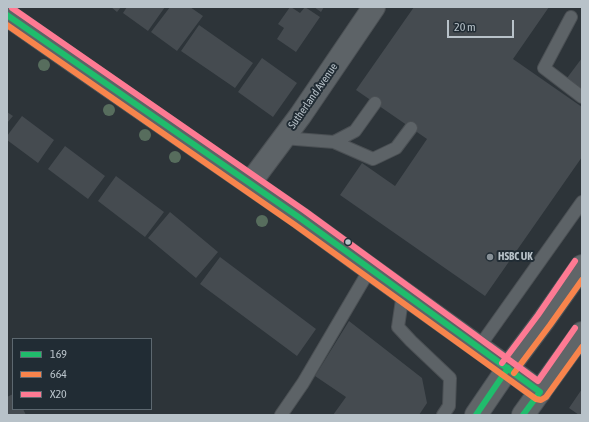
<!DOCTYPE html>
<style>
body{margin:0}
#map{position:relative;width:589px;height:422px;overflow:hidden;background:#2d3439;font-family:"Asap Condensed",sans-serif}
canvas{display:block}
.frame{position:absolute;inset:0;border:8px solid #b8c2c9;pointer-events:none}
.legend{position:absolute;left:12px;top:338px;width:140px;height:72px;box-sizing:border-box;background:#212c34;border:1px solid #5d6870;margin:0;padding:5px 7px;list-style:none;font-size:12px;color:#b8c2c9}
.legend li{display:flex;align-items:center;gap:8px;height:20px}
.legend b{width:20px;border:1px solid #5d6870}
.scale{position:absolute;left:447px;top:20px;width:67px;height:18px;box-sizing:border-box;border:2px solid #b8c2c9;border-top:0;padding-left:5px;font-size:12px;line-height:14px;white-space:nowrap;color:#b8c2c9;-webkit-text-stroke:3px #212c34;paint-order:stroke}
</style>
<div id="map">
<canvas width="589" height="422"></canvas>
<div class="frame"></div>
<ul class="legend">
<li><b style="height:5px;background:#20bc6c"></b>169</li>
<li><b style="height:5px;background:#f8844c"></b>664</li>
<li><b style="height:5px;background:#fe7a93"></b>X20</li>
</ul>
<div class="scale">20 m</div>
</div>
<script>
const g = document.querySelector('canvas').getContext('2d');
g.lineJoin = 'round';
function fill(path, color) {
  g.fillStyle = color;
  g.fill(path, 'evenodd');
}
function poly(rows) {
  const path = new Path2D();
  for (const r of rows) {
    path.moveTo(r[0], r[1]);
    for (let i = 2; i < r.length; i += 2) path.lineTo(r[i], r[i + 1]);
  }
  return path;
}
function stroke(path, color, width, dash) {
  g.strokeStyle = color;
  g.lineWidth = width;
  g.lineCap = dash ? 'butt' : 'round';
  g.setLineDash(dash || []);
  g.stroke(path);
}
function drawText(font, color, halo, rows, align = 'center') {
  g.font = font + ' "Asap Condensed",sans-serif';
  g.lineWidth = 4;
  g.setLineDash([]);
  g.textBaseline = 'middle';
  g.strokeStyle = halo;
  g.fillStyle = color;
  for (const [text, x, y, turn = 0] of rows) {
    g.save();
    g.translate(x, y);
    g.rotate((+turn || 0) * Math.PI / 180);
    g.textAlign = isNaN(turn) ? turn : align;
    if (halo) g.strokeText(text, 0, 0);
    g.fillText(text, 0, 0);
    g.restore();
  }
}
const building = poly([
 [111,7,121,7,117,12],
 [127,7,165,7,148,31,123,13],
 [170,7,190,7,203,16,177,51,151,32],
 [290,7,291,7,300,13,305,7,320,17,296,52,277,39,284,28,278,24],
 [314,7,324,7,321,12],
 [414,7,549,7,513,59,582,107,582,157,485,296,340,195,362,163,395,186,427,139,356,90],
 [199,25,253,63,235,88,181,51],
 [262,58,297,83,273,117,238,92],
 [582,58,582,89,567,78],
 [7,112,13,116,7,123],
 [22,116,54,140,38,163,7,140,7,136],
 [65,146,105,176,88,199,48,169],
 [116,176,164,212,145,237,98,201],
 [170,212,218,252,196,278,148,238],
 [220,257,316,329,297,356,200,284],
 [349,321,422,378,427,403,419,415,333,415,346,397,315,376],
 [582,389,582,415,579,415,569,408],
 [13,394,13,409,23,409,26,415,7,415,7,397]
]);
const service = poly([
 [571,17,544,68,582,97],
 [283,138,334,142,373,159,396,148,411,128],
 [334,142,355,131,375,103],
 [403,293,398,327,411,341,450,378,449,406,443,415],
 [479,347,582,202],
 [281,415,303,383,370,269]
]);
const minor = poly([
 [250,183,300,116,374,7]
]);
const tertiary = poly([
 [7,15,77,64,300,218,370,269,508,368]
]);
const trunk = poly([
 [508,368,540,392],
 [476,415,508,368,544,320,582,266],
 [523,415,582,333]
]);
const bus1 = poly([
 [7,15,300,218,540,392,523,415],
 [476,415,508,368]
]);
const bus2 = poly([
 [7,25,295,225,536,399,541,400,546,397,582,347],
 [514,373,550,325,582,280]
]);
const bus3 = poly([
 [12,8,305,211,538,381,575,328],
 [502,363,538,315,575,261]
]);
const trees = [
 [44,65],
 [109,110],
 [145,135],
 [175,157],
 [262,221]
];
const markers = [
 [348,242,3.5,"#b8c2c9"],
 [490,257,4,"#879097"]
];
const streetNames = [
 ["Sutherland Avenue",313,96,-55]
];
const poiNames = [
 ["HSBC UK",498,257]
];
fill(building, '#454b50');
stroke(service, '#4b5054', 14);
stroke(minor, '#4b5054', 24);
stroke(tertiary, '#4b5054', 24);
stroke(trunk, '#4a5055', 24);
stroke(service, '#5d6367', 12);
stroke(minor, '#5d6367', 22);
stroke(tertiary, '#5d6367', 22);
stroke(trunk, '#606568', 22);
stroke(bus1, '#20bc6c', 6);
stroke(bus2, '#f8844c', 6);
stroke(bus3, '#fe7a93', 6);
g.fillStyle = '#576d5d';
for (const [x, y] of trees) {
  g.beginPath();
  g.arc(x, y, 6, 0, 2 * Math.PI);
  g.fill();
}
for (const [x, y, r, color] of markers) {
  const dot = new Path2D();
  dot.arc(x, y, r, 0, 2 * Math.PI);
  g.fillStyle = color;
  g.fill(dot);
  stroke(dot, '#212c34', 1.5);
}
drawText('11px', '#b8c2c9', '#212c34', streetNames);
drawText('bold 11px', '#b8c2c9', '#212c34', poiNames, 'left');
</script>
